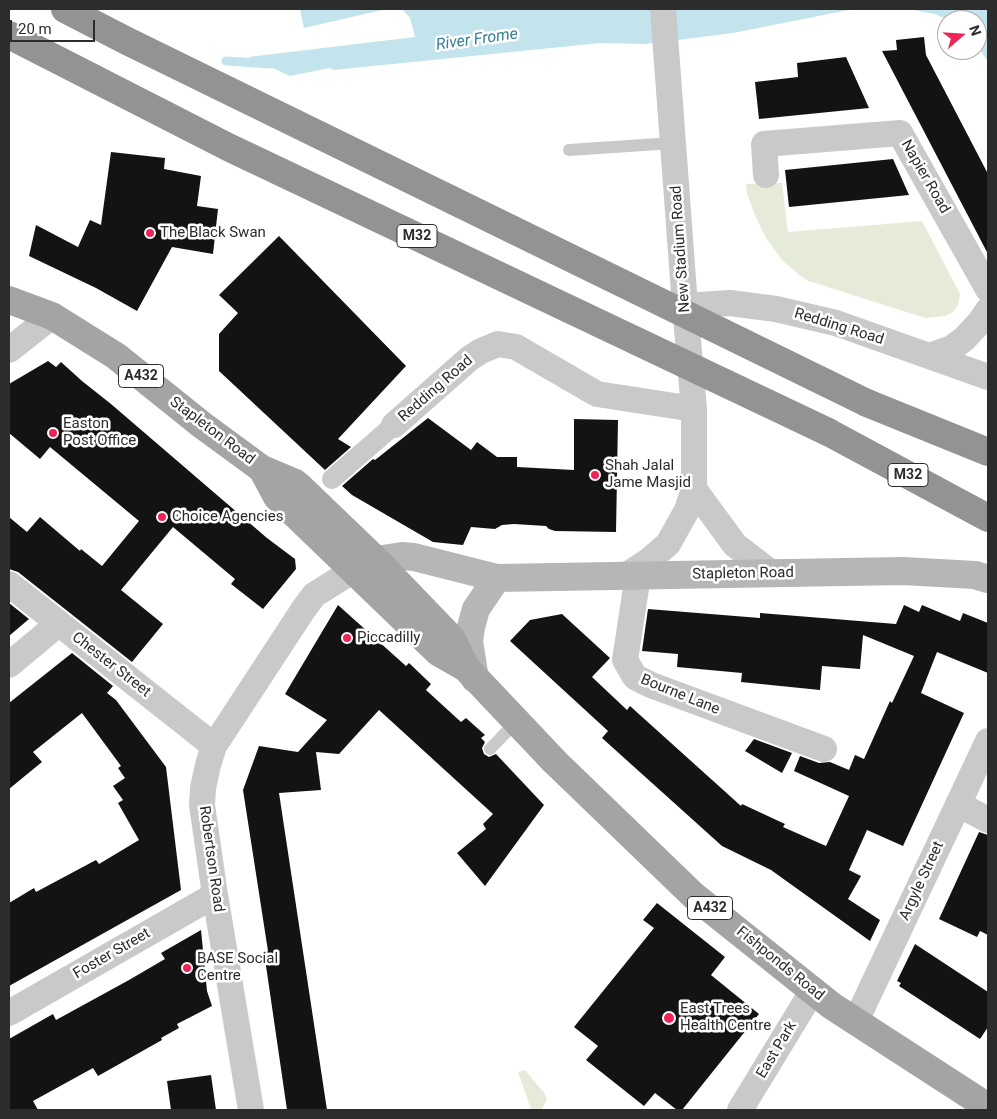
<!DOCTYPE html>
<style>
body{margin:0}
#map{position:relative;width:997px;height:1119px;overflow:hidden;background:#fff;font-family:Roboto,sans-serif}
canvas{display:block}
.frame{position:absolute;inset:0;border:10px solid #2c2c2c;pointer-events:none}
.north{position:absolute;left:937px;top:10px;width:50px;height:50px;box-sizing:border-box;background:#fff;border:1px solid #ababab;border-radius:50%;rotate:71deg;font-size:14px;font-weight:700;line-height:20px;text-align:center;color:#2c2c2c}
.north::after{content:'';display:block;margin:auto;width:18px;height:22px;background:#ef2356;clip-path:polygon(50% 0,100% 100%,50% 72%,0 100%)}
.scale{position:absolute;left:10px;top:20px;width:85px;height:22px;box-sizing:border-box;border:2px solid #2c2c2c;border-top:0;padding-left:6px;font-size:15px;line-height:18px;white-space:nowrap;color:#2c2c2c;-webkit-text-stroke:4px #fff;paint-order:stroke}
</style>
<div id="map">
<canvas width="997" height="1119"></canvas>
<div class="frame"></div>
<div class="north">N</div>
<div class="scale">20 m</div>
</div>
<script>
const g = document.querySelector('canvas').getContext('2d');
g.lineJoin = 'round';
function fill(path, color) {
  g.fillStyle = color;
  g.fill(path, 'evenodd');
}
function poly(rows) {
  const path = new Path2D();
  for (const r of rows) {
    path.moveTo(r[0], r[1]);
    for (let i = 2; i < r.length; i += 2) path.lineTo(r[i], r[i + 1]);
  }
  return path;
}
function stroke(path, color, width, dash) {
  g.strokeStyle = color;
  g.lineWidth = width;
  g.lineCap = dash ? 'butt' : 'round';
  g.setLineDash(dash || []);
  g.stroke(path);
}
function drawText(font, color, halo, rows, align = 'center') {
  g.font = font + ' Roboto,sans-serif';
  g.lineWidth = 5;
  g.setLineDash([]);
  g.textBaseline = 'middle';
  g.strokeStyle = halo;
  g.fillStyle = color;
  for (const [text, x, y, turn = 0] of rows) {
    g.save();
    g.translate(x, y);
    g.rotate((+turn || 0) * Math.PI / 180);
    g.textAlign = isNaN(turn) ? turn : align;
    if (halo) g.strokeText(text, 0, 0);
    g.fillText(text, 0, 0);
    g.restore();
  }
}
const green = poly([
 [782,183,788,232,922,221,960,294,958,305,953,312,945,316,925,318,809,281,799,275,782,260,766,238,754,213,747,193,746,184],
 [525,1070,545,1094,547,1100,541,1110,527,1110,531,1109,518,1072]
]);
const water = poly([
 [300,9,387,9,304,28],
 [402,9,854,9,733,33,646,44,601,43,333,70,330,68,290,76,248,57,415,37,410,18],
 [908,9,988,9,988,62,977,45,977,20,948,20,935,14]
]);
const stream = poly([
 [226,61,271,64]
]);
const building = poly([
 [924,37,926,55,988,174,988,254,882,51,897,50,896,40],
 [846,57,869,108,759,119,755,82,798,77,797,63],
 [111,152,165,158,164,169,201,176,197,206,218,209,213,254,172,247,137,311,96,288,29,256,36,225,78,247,90,220,101,225],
 [893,159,909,195,789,207,785,170],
 [279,236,406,366,338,439,351,447,325,470,219,371,219,334,238,313,219,295],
 [48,361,56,367,61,362,82,381,111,404,267,538,295,559,296,569,263,609,231,584,235,579,173,527,121,590,163,624,132,662,18,572,9,569,9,517,27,532,40,517,80,551,81,549,102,566,139,521,50,447,40,459,9,433,9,384],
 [428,418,471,450,477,442,497,457,517,457,517,467,574,470,574,419,618,420,616,532,555,531,549,529,546,526,514,524,502,525,495,529,471,527,463,545,433,542,352,495,342,486,373,459,375,460],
 [9,603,29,619,9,636],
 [338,605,406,666,409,663,431,684,426,690,461,722,466,718,485,735,481,738,485,742,482,748,484,754,489,757,496,754,544,805,485,886,457,853,486,829,483,824,493,814,379,710,339,754,316,752,321,790,279,793,327,1110,287,1110,264,952,268,951,243,790,259,746,298,752,327,720,285,694],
 [904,605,919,612,922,605,960,621,963,613,988,623,988,673,937,652,921,693,964,713,903,846,867,830,849,870,861,876,848,899,880,920,870,941,771,870,722,846,602,738,608,731,510,641,530,620,562,614,610,658,592,677,627,710,630,706,741,806,742,804,785,824,783,827,826,846,849,796,794,771,800,756,819,763,830,762,849,770,855,755,864,759,890,701,892,703,914,656,863,635,860,669,822,666,820,690,741,682,742,673,677,667,678,654,642,651,648,609,760,618,760,613,896,624],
 [72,653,113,686,107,693,116,700,166,767,181,890,9,986,9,903,34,888,36,892,96,860,99,864,139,840,118,803,123,800,113,786,125,778,118,768,121,766,82,713,33,752,42,762,9,789,9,703],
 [754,739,792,753,782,773,745,751],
 [979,832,988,835,988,935,980,931,977,937,939,919],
 [657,903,725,957,711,975,759,1014,682,1110,677,1110,655,1093,644,1106,586,1060,598,1046,574,1027,654,928,643,920],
 [201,930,207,991,212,1006,177,1024,179,1028,161,1038,162,1040,98,1076,93,1068,33,1101,38,1110,9,1110,9,1039,53,1014,56,1020,129,980,165,959,161,953],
 [915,944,988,992,988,1027,980,1039,899,986,901,983,897,981],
 [211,1075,216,1110,171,1110,167,1081]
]);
const service = poly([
 [569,150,673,143],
 [490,749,516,722]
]);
const pedestrian = poly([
 [332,479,394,425]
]);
const minor = poly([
 [766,175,764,144,900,133,988,289],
 [685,306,730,303,776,309,836,323,988,377],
 [9,350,52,316],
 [929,356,952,348,964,339,980,322,988,310],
 [394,425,470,358,481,351,498,344,516,347,597,394,694,409],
 [694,489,735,545,773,574],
 [627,575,647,562,668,544,687,510,694,489,694,409,685,306,663,9],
 [638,575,625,660,635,677,651,685,824,749],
 [9,584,214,746],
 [9,665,58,624],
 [958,804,988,820],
 [9,1013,215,895],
 [856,1021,988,741],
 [251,1110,215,895,202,805,203,788,208,765,214,746,303,610,314,595,354,570],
 [740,1110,813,990]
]);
const secondary = poly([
 [356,569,376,560,402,556,414,557,497,578,903,571,975,575,988,579],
 [475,679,469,641,471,627,476,609,497,578]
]);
const primary = poly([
 [9,300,52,316,116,356,202,425,262,469,295,483,300,487,376,560,452,639,466,668,555,762,694,896,832,1006,988,1107],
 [262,469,277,497,438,652,466,668]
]);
const motorway = poly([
 [867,403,988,452],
 [828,432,988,518]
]);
const motorwayBridge = poly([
 [65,9,127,41,867,403],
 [9,35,228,147,828,432]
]);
const markers = [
 [150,233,5,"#ef2356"],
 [53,433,5,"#ef2356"],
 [595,475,5,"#ef2356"],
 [162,517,5,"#ef2356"],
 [347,638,5,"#ef2356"],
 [187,968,5,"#ef2356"],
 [669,1018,6,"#ef2356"]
];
const shields = [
 [417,236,40],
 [141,376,45],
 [908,475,40],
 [710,908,45]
];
const shieldNames = [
 ["M32",417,236],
 ["A432",141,376],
 ["M32",908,475],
 ["A432",710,908]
];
const streetNames = [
 ["Napier Road",925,177,60],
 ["New Stadium Road",681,249,-94],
 ["Redding Road",839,327,17],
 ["Redding Road",436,389,-41],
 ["Stapleton Road",212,431,37],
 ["Stapleton Road",743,574,-1],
 ["Chester Street",111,665,38],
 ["Bourne Lane",680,695,22],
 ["Robertson Road",211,859,82],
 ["Argyle Street",922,881,-65],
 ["Foster Street",112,954,-30],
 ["Fishponds Road",780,964,39],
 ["East Park",777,1050,-59]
];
const poiNames = [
 ["The Black Swan",160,233],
 ["Easton",63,424],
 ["Post Office",63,441],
 ["Shah Jalal",605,466],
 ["Jame Masjid",605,483],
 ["Choice Agencies",172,517],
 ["Piccadilly",357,638],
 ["BASE Social",197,959],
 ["Centre",197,976],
 ["East Trees",680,1009],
 ["Health Centre",680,1026]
];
const waterNames = [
 ["River Frome",477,40,-8]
];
fill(green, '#e6ebd9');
fill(water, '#c3e4ed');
stroke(stream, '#c3e4ed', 9);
fill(building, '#131313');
stroke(service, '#c9c9c9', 12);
stroke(pedestrian, '#c9c9c9', 20);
stroke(minor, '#c9c9c9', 26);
stroke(secondary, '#b6b6b6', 28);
stroke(primary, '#a4a4a4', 28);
stroke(motorway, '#939393', 28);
stroke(motorwayBridge, '#939393', 28);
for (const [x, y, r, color] of markers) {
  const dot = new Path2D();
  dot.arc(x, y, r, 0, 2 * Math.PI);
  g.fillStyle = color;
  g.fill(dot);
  stroke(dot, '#fff', 2);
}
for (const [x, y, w] of shields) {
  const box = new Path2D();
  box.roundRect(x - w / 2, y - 11.5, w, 23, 4);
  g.fillStyle = '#fff';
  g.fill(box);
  stroke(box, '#2c2c2c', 1);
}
drawText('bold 14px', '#2c2c2c', null, shieldNames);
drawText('15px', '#2c2c2c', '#fff', streetNames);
drawText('15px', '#2c2c2c', '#fff', poiNames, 'left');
drawText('italic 16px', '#377f92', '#fff', waterNames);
</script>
